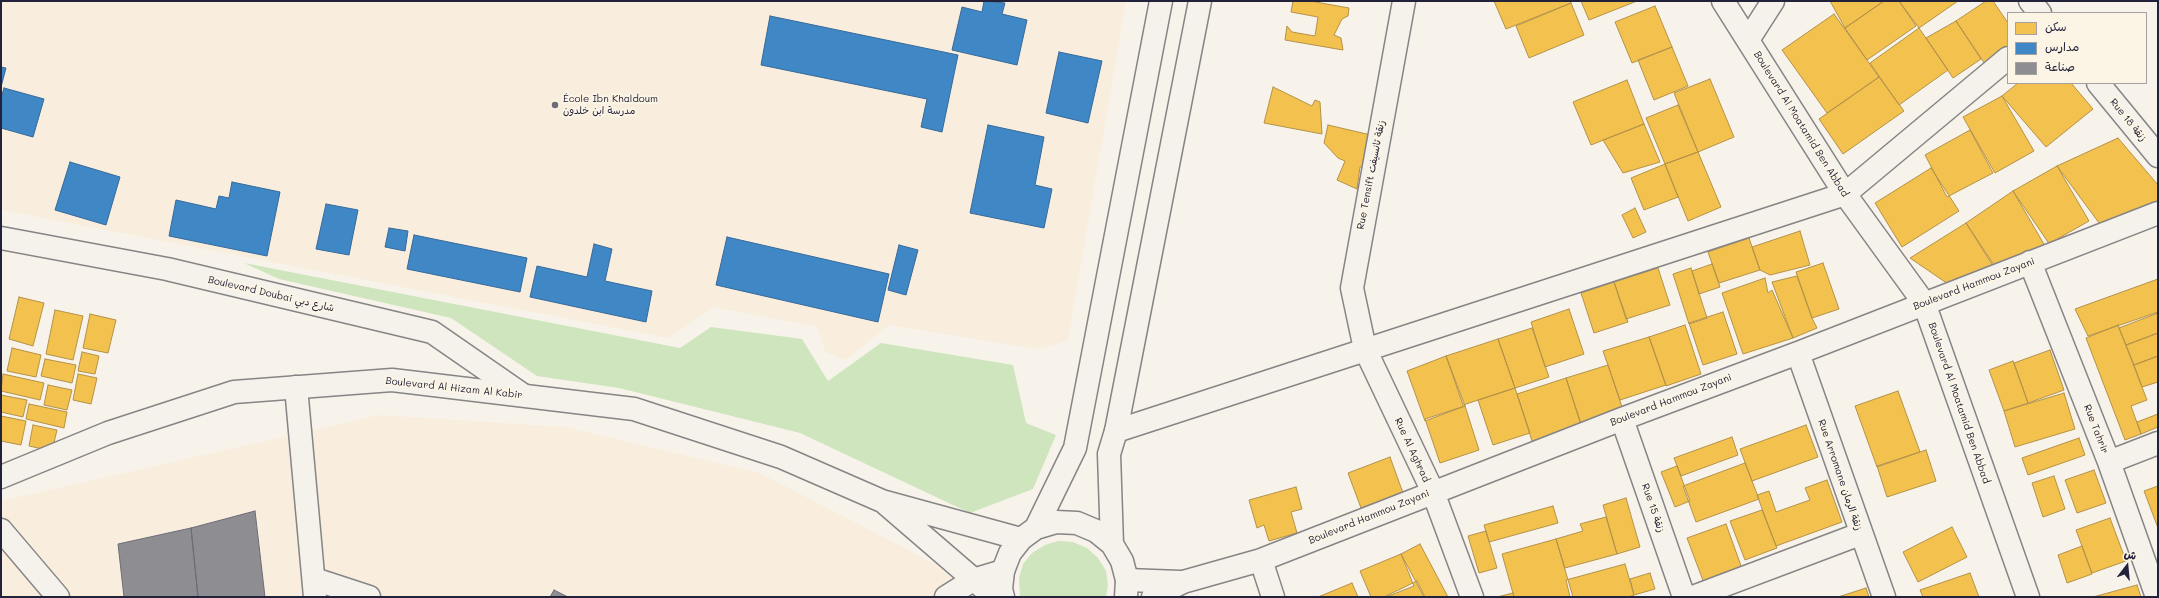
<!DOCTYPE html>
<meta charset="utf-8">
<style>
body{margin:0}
#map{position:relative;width:2159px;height:598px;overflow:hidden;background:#f7f3ea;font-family:Mali,"Playpen Sans Arabic",sans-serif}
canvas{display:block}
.frame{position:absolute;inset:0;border:2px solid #22223b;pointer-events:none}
.legend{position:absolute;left:2007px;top:12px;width:140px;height:72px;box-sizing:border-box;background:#fcf5e5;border:1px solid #a5a1a1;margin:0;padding:5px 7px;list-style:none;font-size:12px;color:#22223b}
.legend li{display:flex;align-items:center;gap:8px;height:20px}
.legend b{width:20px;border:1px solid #a5a1a1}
.north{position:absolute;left:2107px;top:546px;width:40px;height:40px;-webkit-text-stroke:3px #fcf5e5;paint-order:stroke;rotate:16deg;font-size:11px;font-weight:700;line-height:16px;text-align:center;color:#22223b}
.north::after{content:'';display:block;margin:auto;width:14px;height:18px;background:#22223b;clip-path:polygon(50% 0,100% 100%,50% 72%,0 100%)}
</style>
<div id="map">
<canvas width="2159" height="598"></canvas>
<div class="frame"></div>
<ul class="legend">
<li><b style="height:11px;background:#f2c14e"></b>سكن</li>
<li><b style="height:11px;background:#3f88c5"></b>مدارس</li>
<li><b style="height:11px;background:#8d8d92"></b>صناعة</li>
</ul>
<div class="north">ش</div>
</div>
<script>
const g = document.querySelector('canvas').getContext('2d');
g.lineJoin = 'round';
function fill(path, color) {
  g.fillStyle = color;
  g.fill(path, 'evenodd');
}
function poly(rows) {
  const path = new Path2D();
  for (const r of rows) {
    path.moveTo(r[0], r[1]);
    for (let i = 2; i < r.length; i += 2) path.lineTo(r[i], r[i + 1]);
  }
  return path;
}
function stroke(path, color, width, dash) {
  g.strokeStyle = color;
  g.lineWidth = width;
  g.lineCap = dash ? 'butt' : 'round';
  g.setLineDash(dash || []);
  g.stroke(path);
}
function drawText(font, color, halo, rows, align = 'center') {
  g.font = font + ' Mali,"Playpen Sans Arabic",sans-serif';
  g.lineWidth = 4;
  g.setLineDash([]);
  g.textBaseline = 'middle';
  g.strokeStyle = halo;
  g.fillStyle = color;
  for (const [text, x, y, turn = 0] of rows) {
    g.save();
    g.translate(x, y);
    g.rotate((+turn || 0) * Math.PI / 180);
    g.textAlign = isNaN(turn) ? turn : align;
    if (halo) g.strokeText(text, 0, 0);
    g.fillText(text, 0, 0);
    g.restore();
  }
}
const built = poly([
 [1,1,1126,1,1068,341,1037,349,889,325,846,360,825,352,817,327,713,307,668,338,1,210],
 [380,415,565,427,760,473,937,565,970,597,1,597,1,501]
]);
const green = poly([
 [244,263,680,348,711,327,802,339,828,381,881,343,1013,365,1026,423,1056,435,1033,489,970,513,800,433,619,388,537,376,451,318,279,279],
 [1058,541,1073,542,1087,548,1098,558,1106,571,1108,585,1106,597,1020,597,1019,578,1023,564,1032,553,1045,545]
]);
const homes = poly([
 [1293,1,1310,1,1349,8,1348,16,1342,19,1334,35,1341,38,1343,50,1285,40,1287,26,1292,32,1315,36,1318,17,1291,12,1293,1],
 [1494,1,1570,1,1571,3,1506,29,1494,1],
 [1581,1,1637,1,1589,20,1581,1],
 [1830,1,1884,1,1845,28,1830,1],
 [1884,1,1899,1,1916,26,1867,60,1845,28,1884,1],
 [1899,1,1958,1,1919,28,1899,1],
 [1986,1,1993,1,2008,23,2008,49,1985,64,1956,21,1986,1],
 [1571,3,1584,35,1529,58,1516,26,1571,3],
 [1655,6,1672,47,1632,63,1615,22,1655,6],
 [1834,14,1879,77,1827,113,1782,50,1834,14],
 [1956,21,1981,59,1953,78,1926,38,1956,21],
 [1919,28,1948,70,1899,105,1870,63,1919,28],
 [1672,47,1688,86,1654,100,1638,60,1672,47],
 [1879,77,1904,111,1843,154,1819,119,1879,77],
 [1710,79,1734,137,1698,152,1674,93,1710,79],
 [1627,80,1644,124,1591,145,1573,102,1627,80],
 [2018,83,2071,83,2093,109,2046,147,2002,96,2018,83],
 [1273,87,1312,106,1315,100,1320,102,1322,134,1264,123,1273,87],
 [2002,96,2034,151,1995,173,1963,117,2002,96],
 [1678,105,1698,152,1665,164,1646,118,1678,105],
 [1644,124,1660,162,1623,173,1603,140,1644,124],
 [1328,125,1371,135,1365,166,1360,167,1357,189,1337,180,1345,161,1338,158,1324,143,1328,125],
 [1970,130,1993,173,1947,197,1925,155,1970,130],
 [2118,138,2158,185,2158,204,2102,227,2057,166,2118,138],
 [1698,152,1721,207,1688,221,1665,164,1698,152],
 [1665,164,1678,197,1644,210,1631,178,1665,164],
 [2057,166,2089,221,2045,246,2013,191,2057,166],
 [1931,168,1959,211,1902,247,1875,203,1931,168],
 [2013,191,2050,245,2002,277,1966,223,2013,191],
 [1635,208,1646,232,1633,238,1622,215,1635,208],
 [1966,223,1995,269,1948,284,1910,258,1966,223],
 [1800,231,1810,265,1770,275,1760,270,1752,247,1800,231],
 [1749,238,1760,270,1719,283,1708,252,1749,238],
 [1823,263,1839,309,1812,318,1796,272,1823,263],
 [1712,264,1720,287,1699,294,1692,271,1712,264],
 [1658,268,1670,305,1626,319,1614,282,1658,268],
 [1691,268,1707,318,1689,324,1673,274,1691,268],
 [1797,276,1812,318,1817,328,1793,338,1772,282,1797,276],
 [1765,278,1768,293,1772,290,1793,338,1743,354,1722,293,1765,278],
 [2158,279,2158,312,2088,336,2075,309,2158,279],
 [1614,282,1628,322,1594,333,1581,293,1614,282],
 [19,297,44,303,33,346,9,339,19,297],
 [1569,309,1584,354,1545,367,1531,322,1569,309],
 [55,310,83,316,73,360,46,354,55,310],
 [1723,312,1737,354,1703,365,1689,323,1723,312],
 [2158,313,2158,333,2126,345,2119,328,2158,313],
 [90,314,116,320,108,353,83,348,90,314],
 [1685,325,1701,374,1666,386,1649,337,1685,325],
 [2118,325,2147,400,2131,406,2141,434,2125,440,2086,338,2118,325],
 [1532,328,1549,377,1515,388,1498,339,1532,328],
 [2158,333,2158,356,2134,365,2126,345,2158,333],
 [1649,337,1666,385,1620,400,1603,351,1649,337],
 [1498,339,1515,388,1463,405,1446,356,1498,339],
 [12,348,41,355,36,377,7,371,12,348],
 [2050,350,2064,390,2028,403,2014,363,2050,350],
 [82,352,99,356,95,374,78,371,82,352],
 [1446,356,1465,406,1425,421,1407,371,1446,356],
 [2158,356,2158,382,2142,387,2134,365,2158,356],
 [45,359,76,365,72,383,41,376,45,359],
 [2013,361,2028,403,2004,411,1989,370,2013,361],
 [1608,365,1623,410,1581,424,1566,378,1608,365],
 [3,374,44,383,40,400,1,391,3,374],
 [78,374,97,378,91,404,73,400,78,374],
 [1566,378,1581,425,1532,441,1517,394,1566,378],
 [48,385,72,390,67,410,44,405,48,385],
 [1515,388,1530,433,1493,445,1478,400,1515,388],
 [1898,391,1920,452,1877,467,1855,406,1898,391],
 [2064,393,2075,429,2015,447,2004,411,2064,393],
 [1,395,27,400,23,417,1,412,1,395],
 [29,404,67,412,64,428,26,419,29,404],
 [1465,406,1479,450,1440,463,1425,419,1465,406],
 [2158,414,2158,427,2141,434,2137,422,2158,414],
 [1,416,26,421,21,445,1,441,1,416],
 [33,425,57,430,52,451,29,446,33,425],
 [1806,425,1818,457,1752,481,1740,449,1806,425],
 [1732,437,1738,455,1681,476,1674,458,1732,437],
 [2079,438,2085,455,2028,475,2022,458,2079,438],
 [1926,450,1936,481,1887,497,1877,466,1926,450],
 [1390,457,1403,493,1361,508,1348,473,1390,457],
 [1745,463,1759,499,1696,522,1683,486,1745,463],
 [1677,466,1690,501,1675,507,1661,472,1677,466],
 [2094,470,2106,503,2077,513,2065,480,2094,470],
 [2054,476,2065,509,2043,517,2032,483,2054,476],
 [1827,480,1842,522,1776,546,1757,495,1769,491,1776,512,1810,500,1805,488,1827,480],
 [2158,486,2158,528,2144,491,2158,486],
 [1296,487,1302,509,1291,512,1297,533,1269,541,1264,525,1257,528,1249,500,1296,487],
 [1626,498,1640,547,1617,554,1603,505,1626,498],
 [1553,506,1558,523,1489,542,1484,525,1553,506],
 [1762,510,1777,548,1745,560,1730,521,1762,510],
 [1606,517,1617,554,1565,568,1556,539,1583,531,1580,524,1606,517],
 [2110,518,2126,561,2092,573,2076,530,2110,518],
 [1726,524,1745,577,1707,591,1687,538,1726,524],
 [1952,527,1967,557,1918,582,1903,552,1952,527],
 [1486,531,1497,568,1479,573,1468,536,1486,531],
 [1556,539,1573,597,1514,597,1502,554,1556,539],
 [1420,544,1448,597,1424,597,1401,554,1420,544],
 [2082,546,2092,574,2067,583,2058,555,2082,546],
 [1401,554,1414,586,1386,597,1371,597,1360,571,1401,554],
 [1625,564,1634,595,1628,597,1570,597,1566,580,1625,564],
 [1650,573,1655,589,1634,595,1630,579,1650,573],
 [1970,573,1979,597,1923,597,1920,590,1970,573],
 [1417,581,1425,597,1384,597,1417,581],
 [1352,583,1358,597,1318,597,1352,583],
 [2137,585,2141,597,2093,597,2137,585],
 [1866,588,1869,597,1838,597,1866,588],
 [1513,593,1514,597,1497,597,1513,593]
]);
const schools = poly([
 [984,1,1005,3,1002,14,1027,20,1017,65,952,50,962,7,982,12,984,1],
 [770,16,958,55,942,132,921,127,927,99,761,65,770,16],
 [1059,52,1102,61,1088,123,1046,113,1059,52],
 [1,67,6,68,1,87,1,67],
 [4,88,44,99,33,137,1,128,1,98,4,88],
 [988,125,1044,137,1035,185,1052,189,1044,228,970,213,988,125],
 [70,162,120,177,106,225,55,210,70,162],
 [232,182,280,192,267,256,169,236,176,200,216,209,219,196,229,198,232,182],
 [326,204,358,210,349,255,316,249,326,204],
 [389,228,408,231,405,251,385,247,389,228],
 [414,235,527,258,520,292,407,269,414,235],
 [727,237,889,274,878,322,716,285,727,237],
 [594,244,612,249,605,281,652,291,646,322,530,297,537,266,587,277,594,244],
 [899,245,918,250,906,295,888,290,899,245]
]);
const industry = poly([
 [255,511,265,597,198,597,191,528,255,511],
 [191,528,198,597,124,597,118,544,191,528],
 [554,590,568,597,550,597,554,590]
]);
const minor = poly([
 [1404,1,1352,288,1365,349,1433,492,1472,597],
 [1723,1,1845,194,1924,303,2028,597],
 [2030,1,2040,13],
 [1748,40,1773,1],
 [2098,83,2158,156],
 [1,238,167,269,432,332,523,395],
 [2030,262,2109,462,2157,597],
 [1798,353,1884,597],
 [296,387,315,597],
 [1622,419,1684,597],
 [1116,431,1845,194,2008,58],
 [2109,462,2158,443],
 [1,530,58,597],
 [1261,560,1273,597],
 [314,579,369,597],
 [1127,580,1180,582],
 [946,597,973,580,1003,571],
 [1153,597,1183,582,1261,560,1622,419,1798,353,2158,213],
 [1693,597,1860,534]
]);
const secondary = poly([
 [1,477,108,433,234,392,392,380,634,409,781,457,882,501,1021,539],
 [886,504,994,597],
 [1036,528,1075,448,1161,1],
 [1112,544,1109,454,1116,431,1200,1],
 [1003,597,1001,589,1003,571,1010,553,1021,539,1036,528,1056,522,1077,523,1096,531,1112,544,1122,561,1127,580,1126,597]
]);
const markers = [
 [555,105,4,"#6d6b78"]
];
const poiNames = [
 ["École Ibn Khaldoum",563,99],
 ["مدرسة ابن خلدون",563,111]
];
const streetNames = [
 ["Rue 18 زنقة",2128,120,51],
 ["Boulevard Al Moatamid Ben Abbad",1801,124,58],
 ["Rue Tensift زنقة تانسيفت",1371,175,-79],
 ["Boulevard Hammou Zayani",1974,284,-21],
 ["Boulevard Doubai شارع دبي",271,294,13],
 ["Boulevard Al Hizam Al Kabir",454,388,6],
 ["Boulevard Hammou Zayani",1671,400,-21],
 ["Boulevard Al Moatamid Ben Abbad",1959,403,71],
 ["Rue Tahrir",2096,429,69],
 ["Rue Al Aghrad",1412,450,65],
 ["Rue Arromane زنقة الرمان",1840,475,71],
 ["Rue 15 زنقة",1653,508,71],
 ["Boulevard Hammou Zayani",1369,517,-22]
];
fill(built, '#f9eedd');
fill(green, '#cee5bd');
fill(homes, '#f2c14e');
stroke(homes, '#b49148', 1);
fill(schools, '#3f88c5');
stroke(schools, '#36699c', 1);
fill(industry, '#8d8d92');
stroke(industry, '#6d6d78', 1);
stroke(minor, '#868485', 25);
stroke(secondary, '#868485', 25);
stroke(minor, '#f5f2ec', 22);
stroke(secondary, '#f5f2ec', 22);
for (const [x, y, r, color] of markers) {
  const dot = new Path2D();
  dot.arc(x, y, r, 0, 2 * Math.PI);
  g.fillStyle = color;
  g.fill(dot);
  stroke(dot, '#fcf5e5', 1.5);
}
drawText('10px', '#22223b', '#fcf5e5', poiNames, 'left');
drawText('10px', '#22223b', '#fcf5e5', streetNames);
</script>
